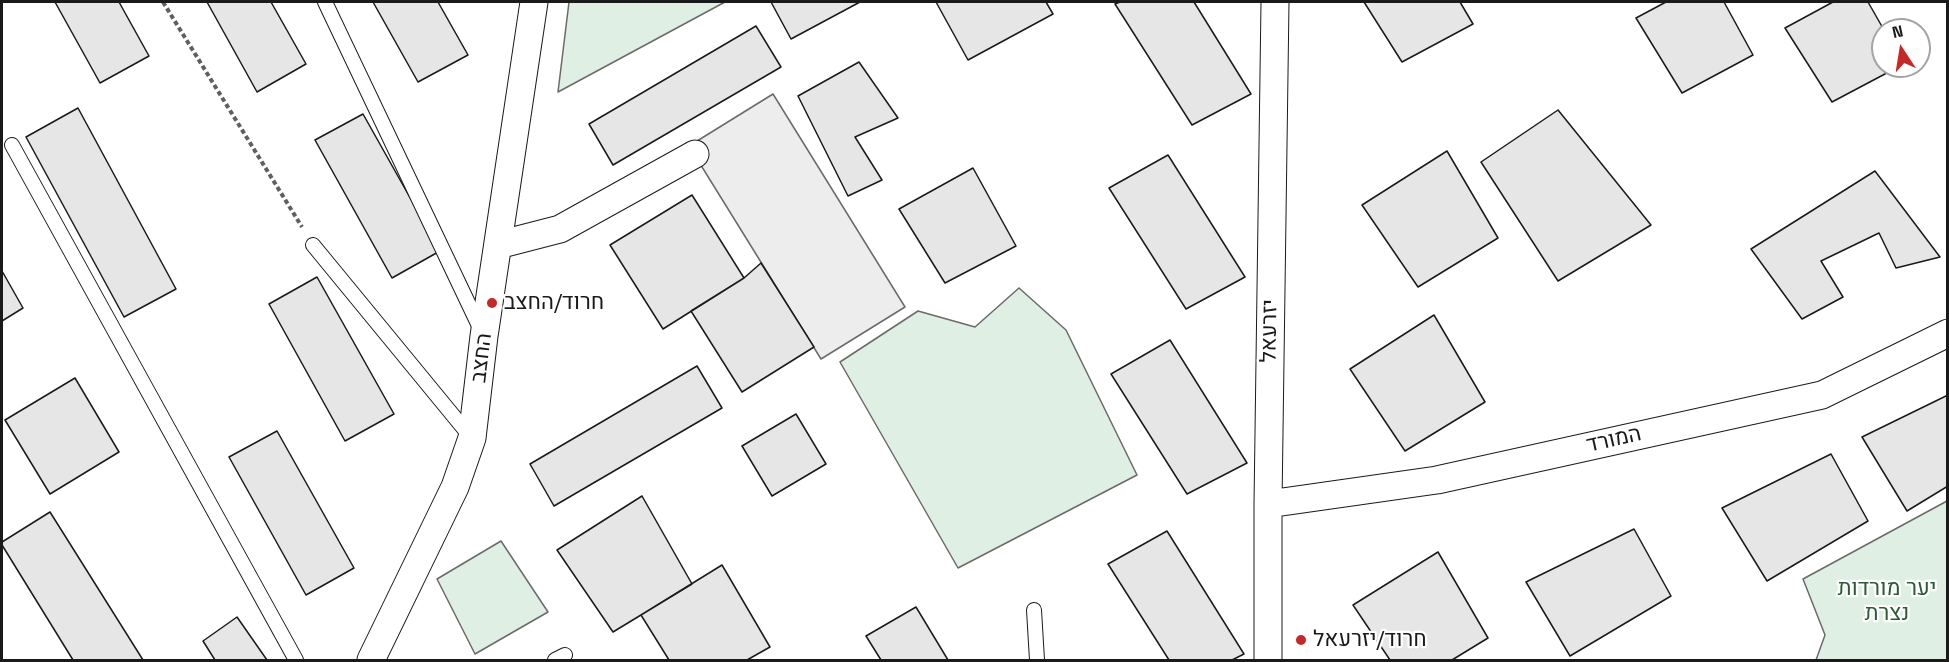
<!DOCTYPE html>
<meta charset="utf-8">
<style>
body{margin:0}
#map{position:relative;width:1949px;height:662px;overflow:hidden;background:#fff;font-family:"Space Grotesk",sans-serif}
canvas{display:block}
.frame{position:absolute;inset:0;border:3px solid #1a1a1a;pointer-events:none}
.north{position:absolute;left:1871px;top:18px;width:60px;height:60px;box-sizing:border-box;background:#fff;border:2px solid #a3a3a3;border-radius:50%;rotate:348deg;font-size:16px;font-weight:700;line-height:24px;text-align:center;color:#1a1a1a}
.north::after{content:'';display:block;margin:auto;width:21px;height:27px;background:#c62828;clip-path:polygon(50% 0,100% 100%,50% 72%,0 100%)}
</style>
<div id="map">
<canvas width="1949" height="662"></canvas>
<div class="frame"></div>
<div class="north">N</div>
</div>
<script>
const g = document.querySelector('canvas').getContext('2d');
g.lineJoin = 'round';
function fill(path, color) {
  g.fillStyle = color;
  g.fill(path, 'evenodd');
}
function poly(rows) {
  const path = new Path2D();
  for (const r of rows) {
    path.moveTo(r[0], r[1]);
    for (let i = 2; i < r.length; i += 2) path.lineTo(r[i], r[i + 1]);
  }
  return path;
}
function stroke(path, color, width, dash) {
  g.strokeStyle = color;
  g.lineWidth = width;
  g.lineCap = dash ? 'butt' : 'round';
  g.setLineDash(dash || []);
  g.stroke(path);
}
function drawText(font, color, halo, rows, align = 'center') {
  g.font = font + ' "Space Grotesk",Heebo,sans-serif';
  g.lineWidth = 4.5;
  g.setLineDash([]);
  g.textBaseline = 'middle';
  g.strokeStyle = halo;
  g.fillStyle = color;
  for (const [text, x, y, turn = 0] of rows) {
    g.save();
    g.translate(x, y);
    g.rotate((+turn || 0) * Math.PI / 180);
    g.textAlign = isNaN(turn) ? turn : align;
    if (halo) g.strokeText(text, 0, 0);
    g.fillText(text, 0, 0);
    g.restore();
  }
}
const green = poly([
 [569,2,725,2,558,92,569,2],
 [1019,288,1066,330,1137,475,958,568,840,362,918,311,975,327,1019,288],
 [1947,501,1947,660,1816,660,1825,635,1803,579,1947,501],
 [501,541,548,612,475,654,437,579,501,541]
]);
const parking = poly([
 [773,94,905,307,821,359,689,146,773,94]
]);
const building = poly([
 [55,2,119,2,149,56,100,83,55,2],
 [207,2,271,2,306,64,257,92,207,2],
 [373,2,438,2,468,55,418,82,373,2],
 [771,2,860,2,791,39,771,2],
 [936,2,1046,2,1053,14,968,60,936,2],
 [1120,2,1194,2,1251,94,1192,125,1115,4,1120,2],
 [1364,2,1460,2,1473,24,1402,62,1364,2],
 [1666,2,1724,2,1753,55,1682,93,1636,18,1666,2],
 [1833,2,1868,2,1884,30,1883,66,1900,66,1832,102,1785,28,1833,2],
 [756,26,781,67,613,165,589,124,756,26],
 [859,62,898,118,855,137,882,180,848,196,798,96,859,62],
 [78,108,176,289,124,317,26,137,78,108],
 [1558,110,1651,225,1558,281,1481,162,1558,110],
 [363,114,440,251,392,278,315,140,363,114],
 [1447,151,1498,238,1418,287,1362,205,1447,151],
 [1168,155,1245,277,1186,309,1109,188,1168,155],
 [973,168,1016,246,945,283,899,209,973,168],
 [1875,171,1940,257,1896,268,1879,233,1821,261,1843,297,1802,319,1751,249,1875,171],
 [692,195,744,278,663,329,610,245,692,195],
 [761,263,814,347,742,392,691,311,744,278,761,263],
 [2,271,23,308,2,321,2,271],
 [317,277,394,414,345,441,269,304,317,277],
 [1434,315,1485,402,1405,451,1350,369,1434,315],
 [1170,340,1247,463,1187,494,1111,374,1170,340],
 [697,366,722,408,554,506,530,464,697,366],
 [75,378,119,452,50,494,5,420,75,378],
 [1948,395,1948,486,1907,511,1862,437,1948,395],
 [796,414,826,464,772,496,742,446,796,414],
 [277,431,354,568,306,595,229,457,277,431],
 [1831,454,1868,521,1767,581,1722,508,1831,454],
 [642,496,692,584,613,632,557,550,642,496],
 [50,512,143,660,73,660,2,545,2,542,50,512],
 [1634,529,1671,596,1570,656,1526,582,1634,529],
 [1167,531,1244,654,1232,660,1169,660,1108,564,1167,531],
 [1438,552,1488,638,1452,660,1390,660,1353,605,1438,552],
 [722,565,770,647,747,660,669,660,641,615,722,565],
 [916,607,948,660,881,660,866,636,916,607],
 [237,617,267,660,215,660,203,641,237,617]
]);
const path = poly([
 [163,2,302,227]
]);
const lane = poly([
 [325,2,481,330],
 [12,145,296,660],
 [313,245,470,436],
 [1034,610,1037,660],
 [555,660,565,655]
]);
const street = poly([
 [498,245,560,229,695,154],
 [1268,504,1437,480,1822,395,1948,333],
 [371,660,455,487,472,438,484,336,534,2],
 [1268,660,1268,504,1275,2]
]);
const markers = [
 [492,303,6,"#c62828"],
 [1301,640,6,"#c62828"]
];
const poiNames = [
 ["חרוד/החצב",504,303],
 ["חרוד/יזרעאל",1313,640]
];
const streetNames = [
 ["יזרעאל",1270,331,-89],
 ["החצב",482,358,-83],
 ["המורד",1614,440,-13]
];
const parkNames = [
 ["יער מורדות",1887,589],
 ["נצרת",1887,614]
];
fill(green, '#e0efe3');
stroke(green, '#6a6a6a', 1.5);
fill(parking, '#ededed');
stroke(parking, '#6a6a6a', 1.5);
fill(building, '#e6e6e6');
stroke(building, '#1a1a1a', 1.5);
stroke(lane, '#1a1a1a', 16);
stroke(street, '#1a1a1a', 29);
stroke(path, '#5f5f5f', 4, [4.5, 3]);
stroke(lane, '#fff', 14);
stroke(street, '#fff', 27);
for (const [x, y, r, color] of markers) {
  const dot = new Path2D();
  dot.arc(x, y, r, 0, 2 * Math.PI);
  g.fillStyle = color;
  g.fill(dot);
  stroke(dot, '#fff', 2);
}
drawText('22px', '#1a1a1a', '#fff', poiNames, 'left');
drawText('22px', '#1a1a1a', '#fff', streetNames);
drawText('22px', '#2b5a34', '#fff', parkNames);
</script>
